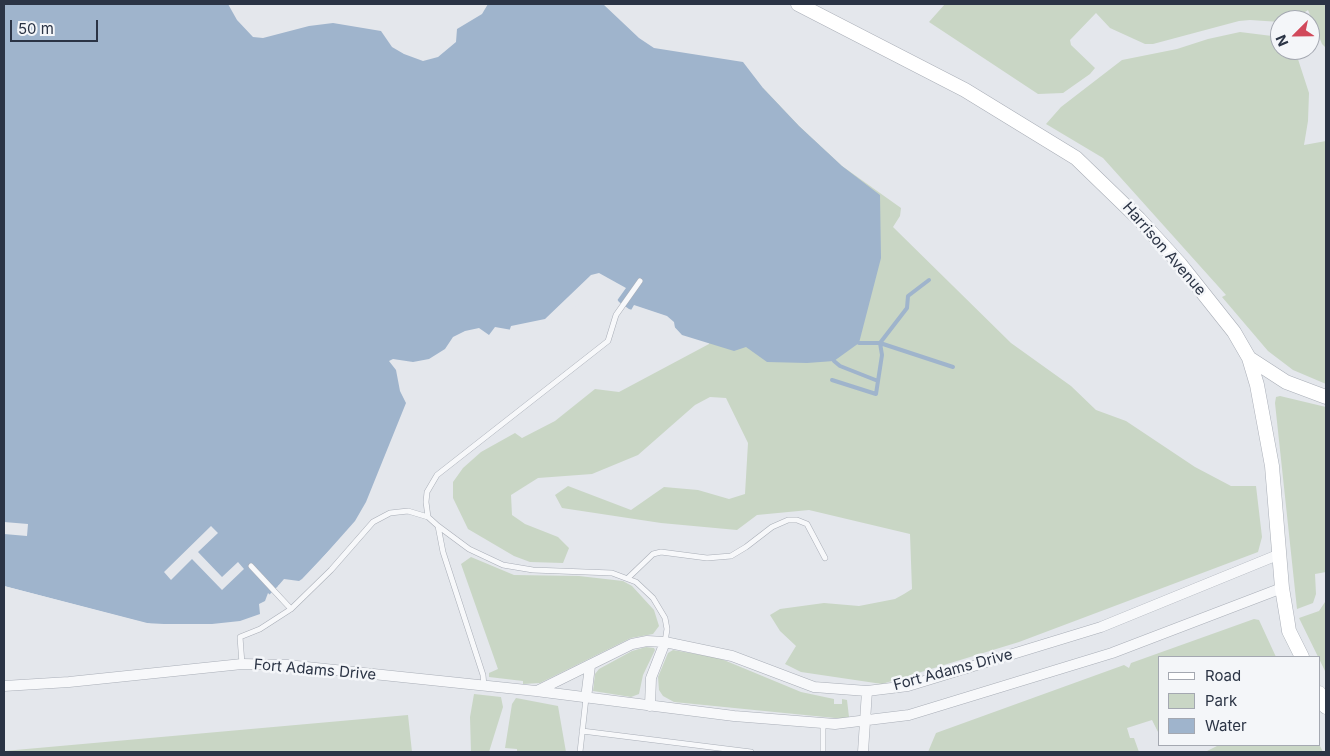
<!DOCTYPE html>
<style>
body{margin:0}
#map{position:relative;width:1330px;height:756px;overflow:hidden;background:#e4e7ec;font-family:Inter,sans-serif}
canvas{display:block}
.frame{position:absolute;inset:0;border:5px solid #2b3445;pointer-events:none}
.legend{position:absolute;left:1158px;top:656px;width:162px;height:90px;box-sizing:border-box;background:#f4f6f9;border:1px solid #a4a8b1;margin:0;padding:6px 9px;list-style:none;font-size:15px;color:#2b3445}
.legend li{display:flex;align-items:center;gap:10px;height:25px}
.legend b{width:25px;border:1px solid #a4a8b1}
.north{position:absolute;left:1270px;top:10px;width:50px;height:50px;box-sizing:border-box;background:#f4f6f9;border:1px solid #a4a8b1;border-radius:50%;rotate:247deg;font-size:14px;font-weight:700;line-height:20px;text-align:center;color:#2b3445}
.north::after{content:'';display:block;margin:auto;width:18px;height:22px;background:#d1495b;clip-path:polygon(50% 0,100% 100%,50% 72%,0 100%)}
.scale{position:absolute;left:10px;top:20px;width:88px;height:22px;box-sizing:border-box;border:2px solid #2b3445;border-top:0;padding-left:6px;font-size:15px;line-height:18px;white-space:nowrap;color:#2b3445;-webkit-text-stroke:4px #f4f6f9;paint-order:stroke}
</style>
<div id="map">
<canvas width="1330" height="756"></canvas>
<div class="frame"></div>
<ul class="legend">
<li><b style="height:6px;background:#fff"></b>Road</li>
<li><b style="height:14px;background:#c9d6c5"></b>Park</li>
<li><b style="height:14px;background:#9fb4cc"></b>Water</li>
</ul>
<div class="north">N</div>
<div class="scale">50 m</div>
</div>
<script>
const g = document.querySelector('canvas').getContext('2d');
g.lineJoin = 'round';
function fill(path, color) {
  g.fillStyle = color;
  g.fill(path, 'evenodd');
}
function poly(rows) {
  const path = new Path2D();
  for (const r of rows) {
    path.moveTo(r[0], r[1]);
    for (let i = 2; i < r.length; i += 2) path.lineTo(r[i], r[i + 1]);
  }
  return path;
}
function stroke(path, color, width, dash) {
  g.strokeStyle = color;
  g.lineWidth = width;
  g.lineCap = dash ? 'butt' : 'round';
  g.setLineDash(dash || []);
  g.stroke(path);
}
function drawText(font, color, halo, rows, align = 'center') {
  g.font = font + ' Inter,sans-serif';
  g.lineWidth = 5;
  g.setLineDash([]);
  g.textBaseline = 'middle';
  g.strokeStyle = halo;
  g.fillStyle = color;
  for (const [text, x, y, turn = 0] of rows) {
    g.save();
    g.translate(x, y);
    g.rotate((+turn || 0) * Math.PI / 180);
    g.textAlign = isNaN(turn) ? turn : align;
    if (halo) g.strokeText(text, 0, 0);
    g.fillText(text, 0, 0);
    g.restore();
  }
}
const green = poly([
 [945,4,1326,4,1326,48,1322,44,1308,10,1293,20,1280,20,1280,22,1250,20,1239,21,1153,44,1145,44,1110,28,1096,13,1070,40,1071,45,1095,68,1090,74,1063,93,1038,94,929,22],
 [1240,32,1280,37,1280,50,1295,50,1309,93,1308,121,1304,145,1326,141,1326,384,1293,370,1268,351,1222,297,1226,295,1103,158,1046,124,1061,107,1122,60,1177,49,1208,39],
 [763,88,799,126,842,166,901,208,900,216,893,227,1011,343,1071,386,1096,410,1126,421,1195,467,1231,486,1256,486,1262,537,1258,552,1019,642,882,684,801,672,785,664,796,646,780,631,770,615,780,609,824,603,859,606,895,599,904,594,912,589,910,534,809,510,757,515,737,530,661,523,562,508,555,495,568,486,631,510,664,487,698,490,729,499,745,494,748,443,726,398,710,397,695,405,638,455,592,474,538,478,511,495,512,515,525,524,558,537,569,548,563,563,530,562,514,556,468,529,453,498,453,482,463,468,481,452,515,433,522,438,555,421,595,389,619,392,709,344],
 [1280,396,1326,407,1326,572,1315,574,1316,594,1313,603,1297,609,1275,403,1276,397],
 [471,557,514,575,579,576,623,581,632,586,654,610,659,626,653,634,631,638,540,683,523,684,523,681,489,677,489,673,498,669,461,564],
 [1325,586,1326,586,1326,673,1299,618,1319,611,1325,602],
 [1254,619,1259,620,1276,657,1159,657,1159,734,1152,720,1127,728,1130,738,1134,738,1139,752,928,752,936,733,1124,665,1129,668,1131,663],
 [646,647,654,648,655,650,643,675,639,694,631,697,593,691,595,674,599,669,632,651],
 [673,650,719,658,801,692,834,699,834,704,842,704,842,699,847,700,849,717,845,719,674,702,663,696,659,690,658,677,668,653],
 [474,694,501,697,503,707,489,752,471,752,470,717],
 [516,698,558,706,566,752,517,752,517,749,505,748,512,704],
 [408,715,412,752,4,752,4,751],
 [1319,744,1323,752,1205,752,1219,745]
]);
const water = poly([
 [4,4,228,4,237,20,253,37,263,38,309,26,333,23,381,31,392,47,404,54,423,61,438,57,456,42,457,29,482,14,488,4,603,4,639,38,654,48,743,62,763,88,799,126,842,166,880,195,881,258,859,343,834,361,807,363,767,362,746,347,734,351,682,335,669,321,629,309,619,302,608,287,597,284,549,321,512,330,495,327,489,335,479,328,465,331,453,337,445,349,429,359,413,362,393,359,389,361,396,370,400,391,406,403,366,502,355,521,300,583,279,585,269,595,262,615,250,621,220,627,145,623,4,586]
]);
const pier = poly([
 [599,273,626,288,616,302,606,289,598,287,586,299,550,323,509,332,511,326,545,319,591,275],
 [634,305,667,316,674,322,675,328,673,329,668,323,630,312],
 [360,518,302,585,278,586,284,579,299,581,302,579],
 [4,522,28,524,27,536,4,534],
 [211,526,218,533,198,552,222,577,238,562,244,569,222,590,192,559,171,580,164,572],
 [4,586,151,624,212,624,240,621,260,614,259,604,265,601,268,593,272,597,272,603,266,608,264,616,251,624,220,630,171,628,145,625,107,616,4,588]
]);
const stream = poly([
 [859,343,880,343,953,367],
 [834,361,840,366,878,381],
 [832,380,876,394,882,355,880,343,907,308,908,296,929,280]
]);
const lane = poly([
 [428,517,426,502,427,492,437,475,608,341,616,315,640,281],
 [438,526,469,549,503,565,533,570,612,573,636,582,653,598,665,618,667,629,665,642],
 [251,566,291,609],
 [628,578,653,554,661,552,707,558,731,556,746,547,772,527,788,520,797,520,807,524,825,558],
 [242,664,240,637,260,629,291,609,331,570,373,522,390,513,408,511,428,517,438,526,443,552,483,675,484,686],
 [582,731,751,752],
 [580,752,586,698],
 [823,752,823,723]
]);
const street = poly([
 [4,686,69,682,242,664,287,665,536,691,734,716,835,724,909,715,1112,653,1282,588],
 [537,691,632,644,647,641,665,642,732,656,814,687,867,691,908,686,1101,627,1280,554],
 [586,698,590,666],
 [650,706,651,678,665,642],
 [863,752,867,691]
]);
const secondary = poly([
 [798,4,965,90,1076,158,1139,219,1180,264,1234,332,1249,358,1257,385,1272,466,1282,588,1287,618,1289,631,1302,657],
 [1249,358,1286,382,1326,397],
 [1319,693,1326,707]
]);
const streetNames = [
 ["Harrison Avenue",1164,249,49],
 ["Fort Adams Drive",315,670,5],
 ["Fort Adams Drive",953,670,-15]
];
fill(green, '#c9d6c5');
fill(water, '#9fb4cc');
fill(pier, '#e4e7ec');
stroke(stream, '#9fb4cc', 4);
stroke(lane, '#a9aeb7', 6);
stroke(street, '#a9aeb7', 11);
stroke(secondary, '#a9aeb7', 15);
stroke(lane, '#f7f8fa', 5);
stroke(street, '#f7f8fa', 10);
stroke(secondary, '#fff', 14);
drawText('15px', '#2b3445', '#f4f6f9', streetNames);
</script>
